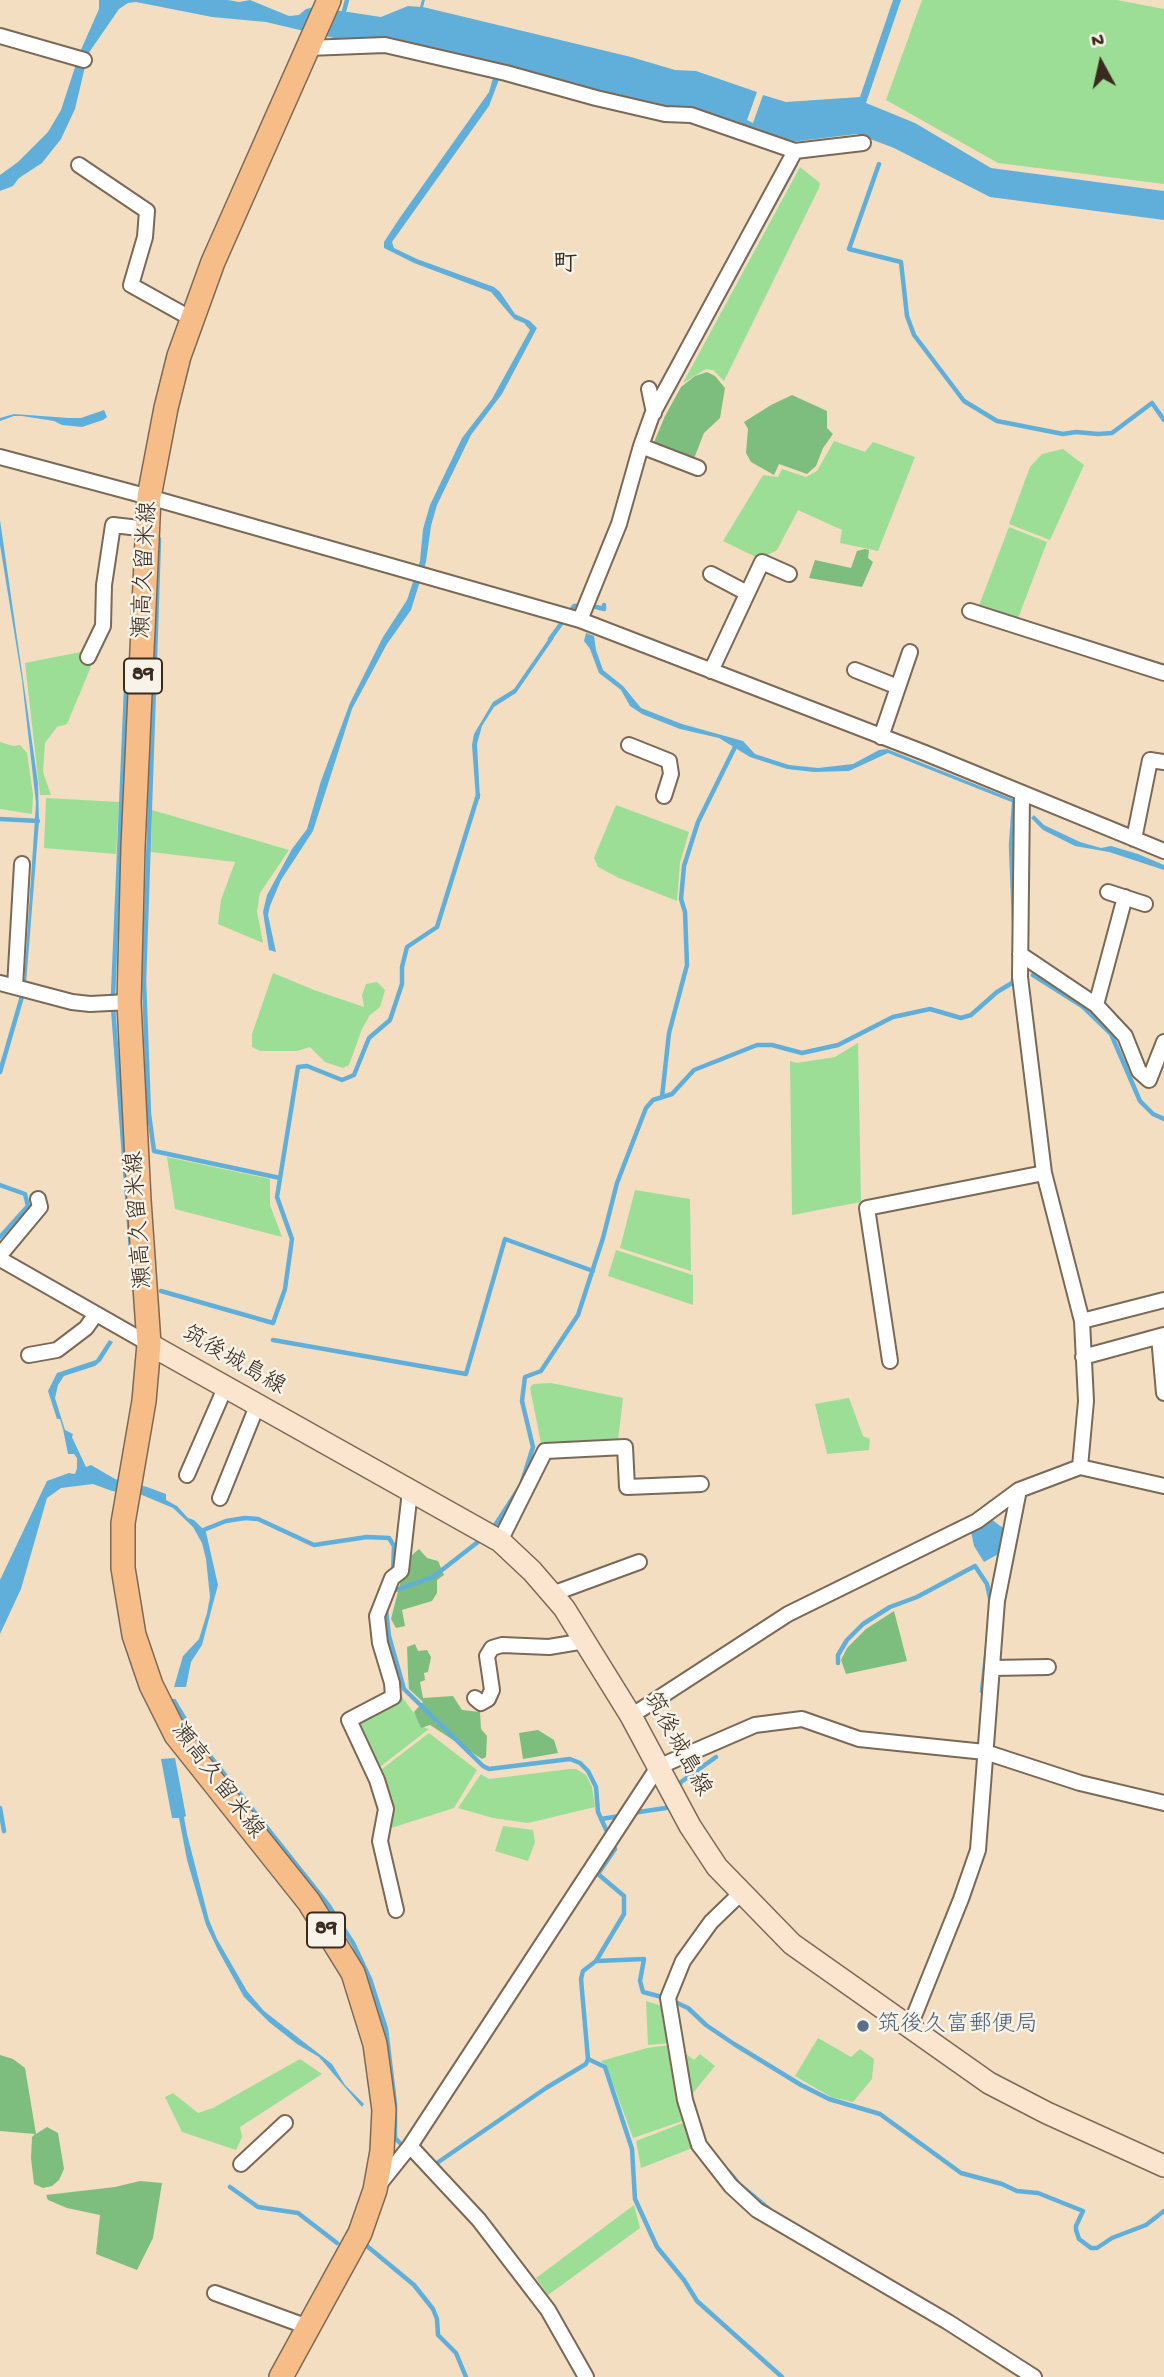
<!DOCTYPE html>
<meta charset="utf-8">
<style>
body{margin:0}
#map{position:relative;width:1164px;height:2377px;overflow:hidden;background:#f3dec2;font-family:"Gochi Hand",sans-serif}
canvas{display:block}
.north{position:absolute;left:1066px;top:28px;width:70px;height:70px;-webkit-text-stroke:5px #f7f3e8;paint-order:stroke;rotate:352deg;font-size:19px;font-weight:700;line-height:28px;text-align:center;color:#3b2a1e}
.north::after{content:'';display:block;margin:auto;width:24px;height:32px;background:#3b2a1e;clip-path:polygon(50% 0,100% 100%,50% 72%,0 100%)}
</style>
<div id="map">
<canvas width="1164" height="2377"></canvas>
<div class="north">N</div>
</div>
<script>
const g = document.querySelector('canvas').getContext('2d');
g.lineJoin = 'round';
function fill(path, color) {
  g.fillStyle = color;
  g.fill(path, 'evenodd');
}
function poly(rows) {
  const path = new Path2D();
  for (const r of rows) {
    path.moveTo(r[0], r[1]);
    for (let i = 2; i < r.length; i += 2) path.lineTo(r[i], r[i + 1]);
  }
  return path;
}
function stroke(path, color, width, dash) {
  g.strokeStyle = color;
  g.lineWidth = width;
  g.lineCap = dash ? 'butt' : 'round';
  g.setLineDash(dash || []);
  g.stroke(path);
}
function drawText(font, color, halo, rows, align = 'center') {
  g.font = font + ' "Gochi Hand","Klee One",sans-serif';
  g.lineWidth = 5;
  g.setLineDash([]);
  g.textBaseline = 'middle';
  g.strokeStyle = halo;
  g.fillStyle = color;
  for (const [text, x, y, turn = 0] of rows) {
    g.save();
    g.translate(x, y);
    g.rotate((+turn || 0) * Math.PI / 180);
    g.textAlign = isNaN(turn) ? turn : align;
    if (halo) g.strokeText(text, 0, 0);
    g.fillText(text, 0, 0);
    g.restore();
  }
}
const green = poly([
 [922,0,1117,0,1164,9,1164,184,998,163,886,100],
 [800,167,820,183,819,188,724,381,713,370,706,369,683,383],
 [834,441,865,452,873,442,915,457,878,551,840,543,842,530,798,510,777,550,760,559,723,541,763,475,778,477,782,469,806,477,817,471],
 [1063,449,1084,465,1050,540,1009,524,1030,467,1042,454],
 [1009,527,1047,542,1017,621,978,608],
 [86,651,92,659,90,669,67,724,57,727,45,743,43,772,51,795,40,795,25,663],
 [0,742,13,746,20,745,27,753,33,794,32,814,0,809],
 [46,798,119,802,116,854,44,848],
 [616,805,689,832,680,863,677,901,619,878,598,867,594,858],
 [152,810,289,850,260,893,257,911,263,943,218,924,221,900,235,862,151,852],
 [273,973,314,990,364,1007,362,995,366,984,377,982,385,990,380,1007,370,1015,362,1029,349,1065,343,1068,325,1062,310,1047,297,1051,260,1051,252,1047,252,1034],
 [858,1043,861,1202,792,1215,790,1061,797,1063,835,1057],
 [167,1157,270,1179,270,1205,282,1237,175,1209],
 [635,1190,690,1199,691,1271,620,1248],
 [616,1250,693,1275,693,1305,608,1276],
 [551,1383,623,1398,618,1440,541,1443,530,1388,533,1384],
 [849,1398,863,1436,870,1439,869,1450,827,1454,815,1404],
 [402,1697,425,1728,429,1729,376,1770,353,1722],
 [429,1733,477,1770,454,1808,388,1829,378,1772],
 [570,1769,576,1769,586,1775,592,1787,595,1807,528,1823,493,1818,458,1808,481,1774,489,1779],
 [503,1826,533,1830,535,1842,528,1861,495,1851],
 [646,2001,666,2007,671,2043,648,2045],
 [818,2038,851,2057,860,2049,874,2059,872,2079,853,2102,831,2097,795,2076],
 [670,2045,688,2119,633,2138,607,2067,601,2061,647,2048],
 [686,2054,694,2060,700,2054,715,2066,693,2093,690,2090],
 [300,2059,322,2074,240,2127,242,2137,236,2150,182,2132,165,2097,173,2093,198,2113,213,2108],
 [688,2121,695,2147,641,2168,636,2141],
 [634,2205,640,2228,548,2295,536,2278]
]);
const forest = poly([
 [707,372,715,376,725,388,720,418,704,433,693,461,652,447,665,416,681,387,695,376],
 [792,395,827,411,827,428,833,434,823,448,816,466,807,474,779,464,774,475,751,462,746,453,748,429,744,422,771,405],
 [865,549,869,550,868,558,873,562,862,587,809,578,815,560,851,568,857,551],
 [419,1549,427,1558,438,1561,444,1575,437,1580,437,1593,432,1601,402,1610,405,1626,396,1628,391,1619,406,1560],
 [894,1611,907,1661,846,1674,841,1660,847,1648,866,1629],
 [415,1644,418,1651,427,1650,431,1657,428,1672,424,1673,425,1680,420,1682,423,1698,453,1696,462,1710,480,1712,481,1729,487,1736,486,1757,482,1759,430,1725,421,1728,414,1712,423,1702,409,1689,408,1674,407,1647],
 [538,1730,554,1740,558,1753,523,1759,519,1733],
 [0,2055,13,2059,25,2068,36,2134,47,2127,58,2133,64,2169,59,2180,52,2186,43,2188,34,2184,31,2158,32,2137,35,2134,0,2131],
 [140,2181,162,2183,153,2238,137,2270,96,2254,100,2215,67,2208,48,2200,46,2195,115,2187]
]);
const water = poly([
 [99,0,228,0,239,2,250,0,289,16,299,15,306,9,315,7,381,17,408,6,420,7,422,0,425,0,423,7,631,57,675,70,696,71,757,92,747,120,753,123,763,95,786,102,860,97,893,0,901,0,866,103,915,123,991,168,1164,191,1164,220,990,197,894,148,857,134,783,143,503,69,489,106,392,242,394,248,417,259,494,287,500,292,515,314,530,321,537,328,502,394,471,435,437,505,431,526,426,562,411,610,387,644,352,709,313,831,281,880,270,906,268,915,276,952,269,950,263,912,267,895,292,849,307,829,321,781,350,703,383,637,407,600,420,561,423,529,430,505,462,438,492,399,530,330,524,323,514,319,491,292,414,263,384,248,384,242,399,219,489,92,497,64,493,62,491,66,397,41,338,39,266,22,212,17,136,2,128,3,119,9,88,54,75,109,61,139,42,163,19,178,13,186,0,191,0,175,18,162,48,132,61,110,80,52,99,9],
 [795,164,798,165,661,416,652,440,649,438,657,418],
 [104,410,107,417,103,420,82,427,62,425,54,421,22,416,14,416,0,421,0,418,14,414,69,418,81,418],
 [0,520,38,783,39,821,26,984,24,983,36,803,22,680,0,545],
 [586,633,594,636,596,650,603,670,623,686,641,708,682,724,743,741,755,754,789,765,818,768,853,764,879,750,887,749,1015,800,1014,803,888,753,849,771,814,772,787,769,750,757,719,738,680,729,642,714,630,706,621,690,599,673,590,649,584,641],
 [552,634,554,638,516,693,494,707,482,726,477,744,480,799,476,799,472,745,474,734,493,702,514,689],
 [1034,815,1044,825,1080,842,1101,848,1111,846,1138,854,1164,865,1164,870,1109,852,1075,846,1043,830,1031,818],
 [109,1340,113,1342,101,1361,95,1366,64,1376,58,1385,55,1398,65,1430,73,1434,72,1437,86,1467,91,1465,115,1479,147,1487,166,1494,166,1500,177,1506,188,1518,194,1520,206,1532,218,1585,202,1645,191,1662,186,1687,174,1687,183,1656,199,1639,207,1613,210,1597,206,1559,202,1543,193,1527,173,1508,142,1495,112,1491,93,1484,61,1488,47,1498,21,1589,0,1634,0,1580,47,1481,69,1473,75,1474,77,1468,77,1458,74,1454,68,1454,63,1429,60,1419,57,1419,48,1391,57,1373,96,1360],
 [991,1519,1007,1531,1002,1552,984,1562,974,1546,971,1532],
 [175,1758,186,1816,184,1817,187,1834,209,1920,217,1939,247,1991,264,2011,332,2064,345,2085,364,2104,362,2107,319,2057,297,2044,269,2022,244,1997,218,1950,206,1925,187,1860,179,1818,172,1818,161,1759]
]);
const stream = poly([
 [344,11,347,0],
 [879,164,849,249,901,262,907,316,914,335,964,401,997,421,1063,434,1076,432,1098,434,1112,433,1152,403,1164,420],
 [159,539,144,981,149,1114,154,1151,280,1178],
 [550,639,574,606,589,605,604,609,604,605],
 [0,819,38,821],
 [1014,921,1011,846,1014,803],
 [1033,975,1082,1006,1111,1034,1140,1101,1153,1114,1164,1119],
 [113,996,127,668],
 [113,1007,134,1290],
 [0,1072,23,993],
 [662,1097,669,1033,687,965,685,912,681,899,684,866,698,822,735,747],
 [0,1185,25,1194,28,1206,0,1237],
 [161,1291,273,1323,285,1289,292,1239,277,1197,298,1067,307,1066,342,1080,354,1075,369,1038,390,1020,402,984,402,967,407,947,437,927,478,795],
 [273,1340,466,1374,505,1239,593,1271],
 [492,1530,521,1485,533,1447,522,1401,525,1377,541,1371,578,1315,603,1238,617,1183,646,1108,653,1100,672,1094,694,1070,757,1045,772,1045,802,1053,838,1045,893,1017,930,1009,961,1018,971,1015,997,992,1012,983,1015,975],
 [201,1531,226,1521,245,1518,258,1519,314,1545,367,1537,389,1538,394,1546,393,1573],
 [395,1582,396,1590,433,1577,483,1538],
 [386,1610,389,1636,404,1689,483,1766,489,1769,570,1759,580,1763,588,1771,596,1787,598,1812,615,1849,598,1874,624,1896,624,1914,596,1961,583,1971,581,1979,588,2059,586,2064,546,2088,437,2163],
 [838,1663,838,1655,847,1640,863,1624,890,1607,917,1597,975,1566,987,1584,991,1603],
 [982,1691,987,1647],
 [174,1701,198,1741,329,1906,353,1943,370,1979,386,2029,395,2104,395,2138,401,2144],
 [677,1790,681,1782,716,1757],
 [0,1808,4,1831],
 [632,1813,666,1808,669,1803],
 [601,1819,620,1816],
 [597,1961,644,1959,640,1981,643,1992,662,1997],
 [675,2002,688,2008,706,2025,734,2044,801,2085,829,2099,880,2114,961,2173,1002,2184,1017,2191,1038,2193,1083,2211,1076,2226,1076,2230,1079,2239,1091,2248,1097,2248,1112,2238,1146,2225,1164,2211],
 [588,2059,605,2067,632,2149,635,2199,657,2247,684,2280,697,2301,782,2377],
 [729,2172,739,2184,769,2209],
 [230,2187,258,2207,298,2213,337,2243],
 [367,2246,414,2285,433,2309,437,2319,438,2335,456,2353,466,2377]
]);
const street = poly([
 [0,36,84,60],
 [308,48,385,45,506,73,596,98,665,114,691,115,795,151,863,143],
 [79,165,147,211,145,237,131,285,192,319],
 [649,389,654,413],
 [641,446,698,468],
 [0,457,149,497,580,620,925,753,1164,851],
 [711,574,747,593],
 [970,611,1164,673],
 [580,620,619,524,641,446,652,415,795,151],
 [88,657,103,626,104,585,113,525,148,529],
 [855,670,898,687],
 [711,671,762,562,789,574],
 [881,737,910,652],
 [629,745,669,761,671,774,664,796],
 [1022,795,1020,977,1044,1173,1082,1321,1086,1401,1080,1467],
 [1134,839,1150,760,1164,762],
 [1108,892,1145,904],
 [1020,954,1096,1005,1125,1036,1139,1071,1149,1080,1164,1042],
 [0,983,72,1002,90,1004,129,1002],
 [15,987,22,864],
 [1096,1005,1125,897],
 [0,1255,40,1207,38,1199],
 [0,1259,149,1344],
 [1082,1321,1164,1300],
 [1159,1337,1164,1393],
 [29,1355,57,1350,86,1328,96,1314],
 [1083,1357,1164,1335],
 [890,1361,867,1208,1044,1173],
 [187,1475,225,1388],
 [220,1498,257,1406],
 [500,1541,545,1451,625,1447,627,1487,701,1484],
 [552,1594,639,1562],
 [992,1668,1048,1667],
 [475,1698,481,1703,488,1699,492,1690,487,1656,492,1648,502,1645,549,1647,585,1641],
 [631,1716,788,1614,977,1521,1019,1490,1080,1467,1164,1486],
 [740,1894,711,1922,683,1961,668,1998,685,2100,699,2145,731,2186,757,2210,948,2322,1034,2377],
 [396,1910,380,1841,386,1809,377,1780,349,1720,393,1697,392,1683,380,1643,377,1616,392,1578,401,1571,410,1491],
 [910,2026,961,1899,978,1850,997,1601,1019,1490],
 [410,2146,479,2220,548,2310,586,2377],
 [241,2164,285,2123],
 [378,2186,410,2146,658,1767,755,1725,802,1719,859,1739,985,1752,1080,1783,1164,1803],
 [215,2293,308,2327]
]);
const secondary = poly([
 [149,1344,500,1541,532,1571,564,1608,631,1716,690,1826,717,1867,792,1944,989,2083,1047,2113,1164,2166]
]);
const primary = poly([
 [281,2377,360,2233,375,2190,382,2151,384,2110,375,2044,353,1973,309,1902,176,1735,151,1685,134,1635,123,1568,123,1523,144,1401,149,1344,139,1200,129,1002,133,847,149,497,166,408,179,356,213,262,329,0]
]);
const markers = [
 [863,2026,7,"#5c6f8a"]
];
const shields = [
 [143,676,38],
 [326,1930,38]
];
const shieldNames = [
 ["89",143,676],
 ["89",326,1930]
];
const streetNames = [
 ["瀬高久留米線",147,570,-87],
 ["瀬高久留米線",141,1220,-94],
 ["筑後城島線",233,1362,30],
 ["筑後城島線",676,1745,61],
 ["瀬高久留米線",216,1782,53]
];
const serviceNames = [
 ["筑後久富郵便局",877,2026]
];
const neighbourhoodNames = [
 ["町",565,266]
];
fill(green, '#9cde95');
fill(forest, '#7dbd7e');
fill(water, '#60afda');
stroke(stream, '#60afda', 4.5);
stroke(street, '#7b6957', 18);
stroke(secondary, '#7b6957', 24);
stroke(primary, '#7b6957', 26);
stroke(street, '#fff', 14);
stroke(secondary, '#fce5cf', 21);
stroke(primary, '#f7bd88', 23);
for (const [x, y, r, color] of markers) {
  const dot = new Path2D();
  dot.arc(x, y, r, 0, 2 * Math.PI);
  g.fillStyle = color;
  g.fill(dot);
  stroke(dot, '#f7f3e8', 2.5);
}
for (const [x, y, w] of shields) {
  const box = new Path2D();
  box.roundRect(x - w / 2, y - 17.5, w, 35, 5);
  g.fillStyle = '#f7f3e8';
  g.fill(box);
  stroke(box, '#3b2a1e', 2);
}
drawText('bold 21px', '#3b2a1e', null, shieldNames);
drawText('23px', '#3b2a1e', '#f7f3e8', streetNames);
drawText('23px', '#4e5e75', '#f7f3e8', serviceNames, 'left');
drawText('bold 24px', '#3b2a1e', '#f7f3e8', neighbourhoodNames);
</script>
